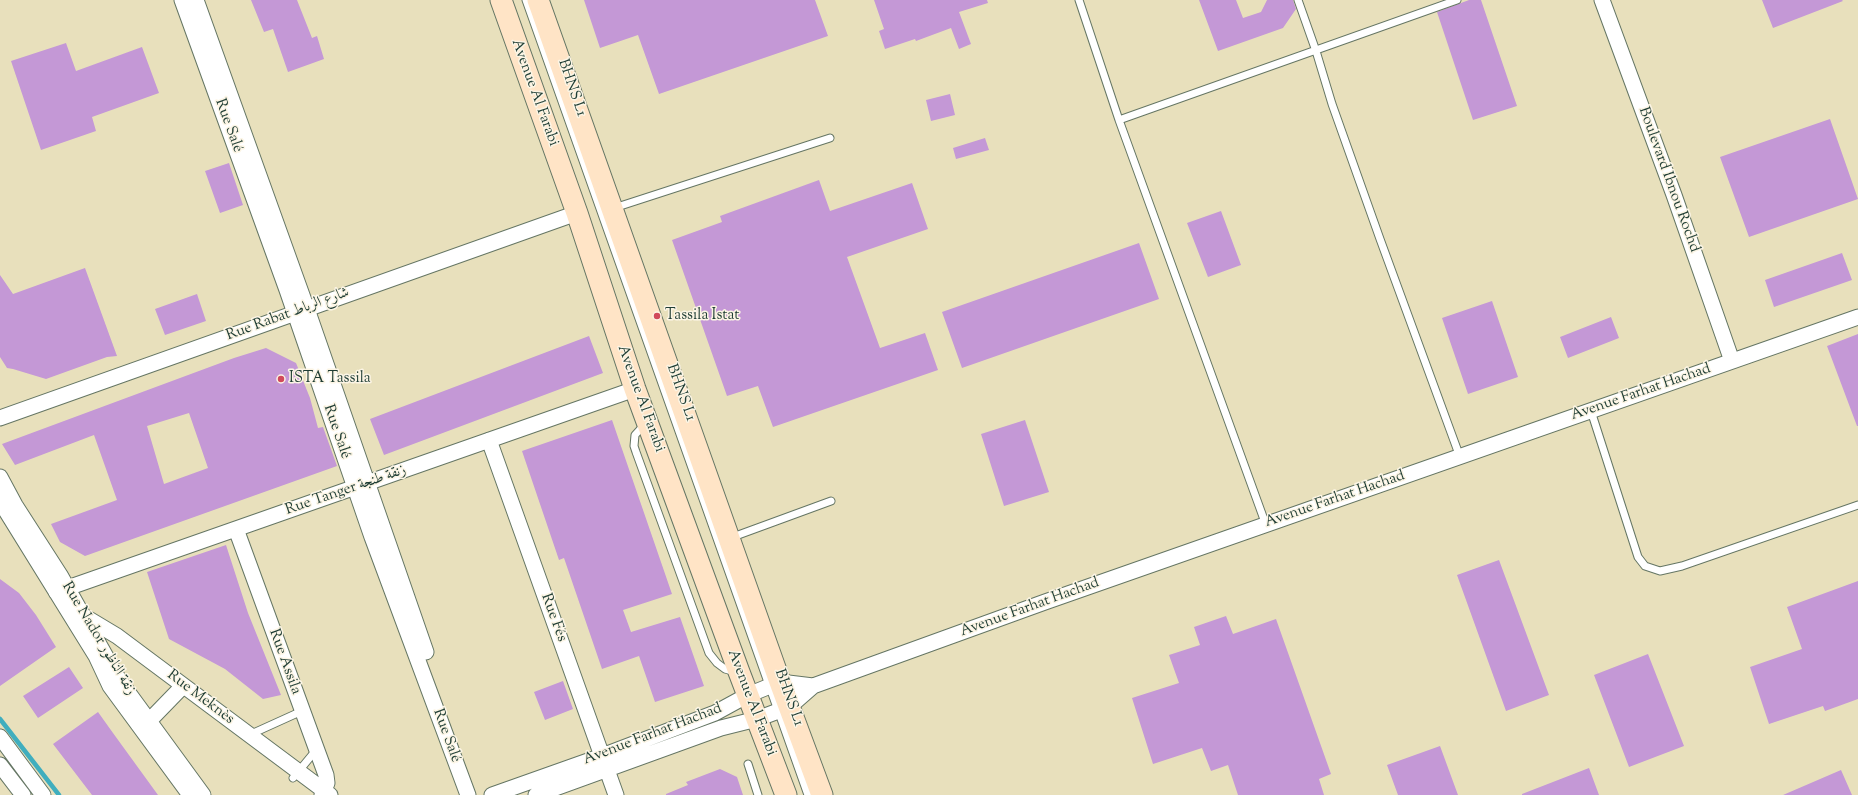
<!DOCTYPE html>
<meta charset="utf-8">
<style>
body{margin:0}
canvas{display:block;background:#e8e0bc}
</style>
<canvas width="1858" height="795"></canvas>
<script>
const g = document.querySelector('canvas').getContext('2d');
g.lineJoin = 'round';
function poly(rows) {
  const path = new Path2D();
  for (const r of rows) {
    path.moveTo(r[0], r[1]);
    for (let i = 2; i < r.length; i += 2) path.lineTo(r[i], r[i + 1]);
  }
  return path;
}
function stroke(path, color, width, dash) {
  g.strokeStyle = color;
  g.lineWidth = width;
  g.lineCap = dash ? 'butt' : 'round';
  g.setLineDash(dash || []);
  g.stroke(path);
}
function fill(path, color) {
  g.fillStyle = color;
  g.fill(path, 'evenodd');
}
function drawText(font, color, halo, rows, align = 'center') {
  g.font = font + ' "Sorts Mill Goudy",Amiri,serif';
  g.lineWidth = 3;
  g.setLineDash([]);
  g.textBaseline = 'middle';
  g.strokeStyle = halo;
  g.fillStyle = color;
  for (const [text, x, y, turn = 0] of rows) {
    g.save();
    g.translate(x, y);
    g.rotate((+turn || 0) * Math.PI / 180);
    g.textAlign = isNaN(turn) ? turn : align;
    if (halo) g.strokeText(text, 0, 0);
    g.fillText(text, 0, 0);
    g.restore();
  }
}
const stream = poly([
 [0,719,59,795]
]);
const building = poly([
 [251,0,297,0,312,38,317,36,324,59,288,72,273,29,264,32],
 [584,0,815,0,828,36,659,94,638,35,600,48],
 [874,0,987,0,988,3,959,12,971,44,959,49,951,28,916,41,915,39,885,49,879,31,884,29],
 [1199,0,1236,0,1243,18,1261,12,1267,0,1293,0,1296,9,1283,28,1218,51],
 [1469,0,1481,0,1517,106,1473,120,1437,12],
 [1762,0,1842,0,1843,1,1773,28],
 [66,43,76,71,142,47,159,93,92,117,96,131,41,150,11,61],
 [950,94,955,115,931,121,926,100],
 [1830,119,1858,199,1749,237,1720,157],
 [985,138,989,150,956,159,953,148],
 [229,163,243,205,220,213,205,171],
 [819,180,830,211,912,183,928,229,847,257,880,348,925,333,938,370,773,427,758,386,727,396,672,240,722,222,720,216],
 [1221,211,1241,265,1208,277,1187,223],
 [1139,243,1159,299,962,368,942,312],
 [1842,253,1852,280,1774,307,1765,280],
 [85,268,117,356,107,357,46,379,13,369,7,368,0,357,0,275,13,294],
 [197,294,206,321,165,335,155,309],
 [1492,301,1518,377,1468,394,1442,318],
 [1611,317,1619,338,1568,358,1560,337],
 [1858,334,1858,426,1857,426,1827,346],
 [589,336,603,373,384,455,370,419],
 [266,348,296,363,310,398,318,428,323,427,337,466,85,556,60,542,51,524,117,500,94,435,15,465,2,444,234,358],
 [189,413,208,468,164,484,147,426],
 [612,420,672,594,623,610,631,632,680,617,704,686,655,702,639,656,602,669,564,558,559,560,522,451],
 [1025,420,1049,492,1004,506,981,434],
 [226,545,248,613,281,695,263,699,225,669,169,639,147,572],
 [1499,560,1549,695,1506,711,1457,575],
 [0,579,19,593,36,615,56,647,0,686],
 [1858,581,1858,699,1825,711,1823,706,1769,724,1750,667,1802,649,1787,607],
 [1226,616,1233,634,1276,619,1331,774,1319,779,1324,795,1238,795,1228,765,1211,771,1202,748,1153,764,1132,698,1179,683,1169,655,1200,645,1194,627],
 [1648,654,1684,746,1629,767,1594,675],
 [69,667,83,688,38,718,23,696],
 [563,681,573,709,545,720,534,692],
 [98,712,113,733,158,795,92,795,53,744],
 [1440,746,1458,795,1398,795,1387,765],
 [1589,768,1599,795,1522,795,1522,794],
 [720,769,737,777,743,795,666,795,666,794,688,785,686,782],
 [1841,770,1852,795,1783,795]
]);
const lane = poly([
 [526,0,808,795],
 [1079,0,1119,120,1266,525],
 [1298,0,1316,51,1332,104,1380,239,1460,457],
 [1119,120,1457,0],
 [614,208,830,138],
 [1591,411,1638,557,1645,566,1660,571,1682,566,1858,505],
 [645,424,635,435,634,446,636,452,709,653,717,663,725,669,736,672],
 [730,538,831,501],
 [249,735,302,711],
 [748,764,758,795],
 [293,778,317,749]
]);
const street = poly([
 [182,0,287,290,372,537,468,795],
 [196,0,307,309,426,652],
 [1602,0,1674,195,1732,361],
 [0,418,577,213],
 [489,440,616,795],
 [0,477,15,505,60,575,119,680,203,795],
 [0,501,96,656,110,686,190,795],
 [236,529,326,775,327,783,322,795],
 [56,592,635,389],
 [82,615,117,636,330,795],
 [149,721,183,686],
 [0,737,43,795],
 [0,765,23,795],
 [492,795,602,756,715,713,748,695,780,682,813,686],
 [536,795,721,728,757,719,789,707,813,686,1045,602,1858,317]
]);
const secondary = poly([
 [501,0,577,213,635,389,739,672,786,795],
 [538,0,780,682,822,795]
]);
const markers = [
 [657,316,4,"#d1495b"],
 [281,379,4,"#d1495b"]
];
const streetNames = [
 ["BHNS L1",571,88,71],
 ["Avenue Al Farabi",534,93,70],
 ["Rue Salé",228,126,70],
 ["Boulevard Ibnou Rochd",1668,180,70],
 ["Rue Rabat شارع الرباط",288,315,-20],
 ["BHNS L1",680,393,70],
 ["Avenue Farhat Hachad",1641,393,-19],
 ["Avenue Al Farabi",640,399,70],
 ["Rue Salé",336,432,71],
 ["Rue Tanger زنقة طنجة",346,491,-19],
 ["Avenue Farhat Hachad",1335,500,-19],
 ["Avenue Farhat Hachad",1030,608,-20],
 ["Rue Fés",553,618,70],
 ["Rue Nador زنقة الناظور",98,639,59],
 ["Rue Assila",284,662,70],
 ["Rue Meknès",200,698,37],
 ["BHNS L1",788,698,70],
 ["Avenue Al Farabi",751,703,69],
 ["Avenue Farhat Hachad",653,735,-21],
 ["Rue Salé",446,736,70]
];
const poiNames = [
 ["Tassila Istat",665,316],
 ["ISTA Tassila",289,379]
];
stroke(stream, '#40aebe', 4.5);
fill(building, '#c498d6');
stroke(lane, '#657664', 9);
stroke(street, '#657664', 17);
stroke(secondary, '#657664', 23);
stroke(lane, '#fff', 7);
stroke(street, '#fff', 15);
stroke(secondary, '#ffe4c6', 21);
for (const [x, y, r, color] of markers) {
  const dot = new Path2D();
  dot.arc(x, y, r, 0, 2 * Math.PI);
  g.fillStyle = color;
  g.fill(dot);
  stroke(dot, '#fcf5e5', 1.5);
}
drawText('15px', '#1f3d34', '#fcf5e5', streetNames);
drawText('15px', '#1f3d34', '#fcf5e5', poiNames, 'left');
</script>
